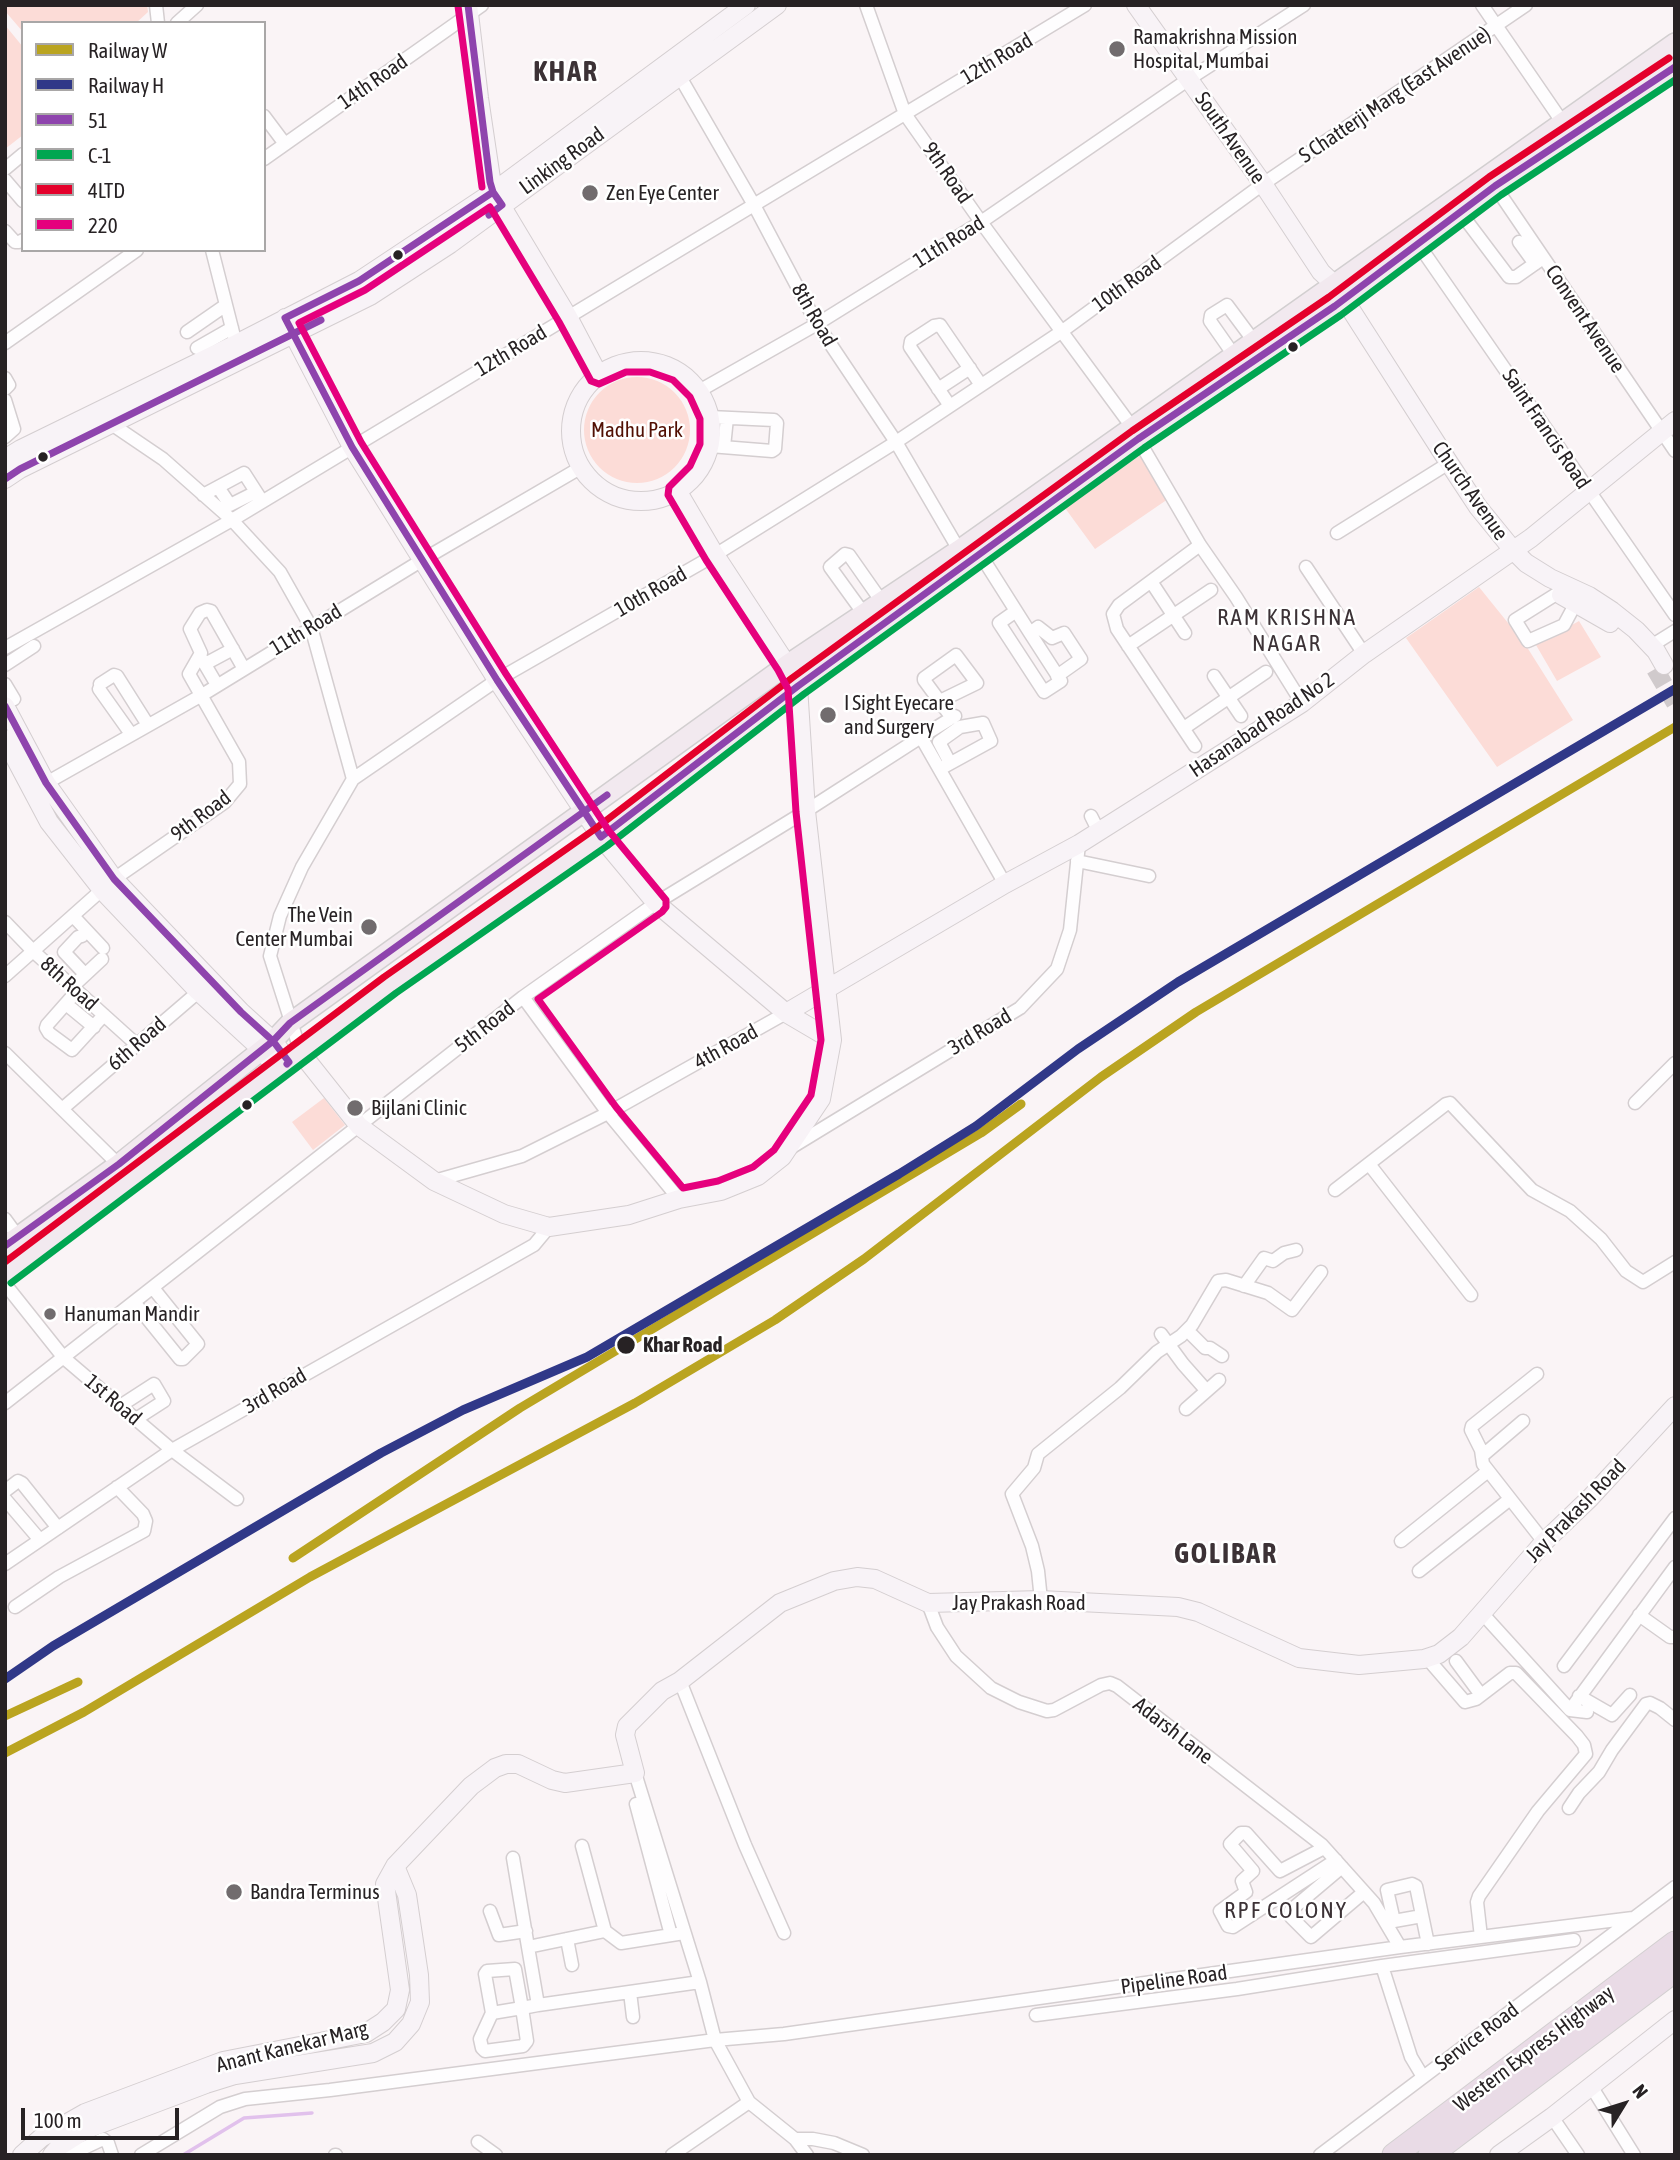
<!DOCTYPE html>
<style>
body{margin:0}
#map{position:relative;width:1680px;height:2160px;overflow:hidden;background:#faf4f6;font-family:"Asap Condensed",sans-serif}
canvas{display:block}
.frame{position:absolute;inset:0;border:7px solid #272224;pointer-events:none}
.legend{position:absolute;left:21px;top:21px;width:245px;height:231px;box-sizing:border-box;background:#fff;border:2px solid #a9a7a7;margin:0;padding:9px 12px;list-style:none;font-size:21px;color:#272224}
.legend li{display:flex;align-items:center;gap:14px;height:35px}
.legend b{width:35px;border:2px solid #a9a7a7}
.north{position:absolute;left:1589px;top:2069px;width:70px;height:70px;-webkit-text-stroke:5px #fff;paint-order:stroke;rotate:52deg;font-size:19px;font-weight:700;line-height:28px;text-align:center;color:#272224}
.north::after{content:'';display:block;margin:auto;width:24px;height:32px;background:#272224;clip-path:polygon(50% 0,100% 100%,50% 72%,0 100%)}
.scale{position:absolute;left:21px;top:2108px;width:158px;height:32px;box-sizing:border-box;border:4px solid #272224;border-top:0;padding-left:9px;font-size:21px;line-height:24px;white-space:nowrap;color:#272224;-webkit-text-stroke:5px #fff;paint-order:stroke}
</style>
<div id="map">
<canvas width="1680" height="2160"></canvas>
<div class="frame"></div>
<ul class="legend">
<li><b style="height:9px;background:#baa420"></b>Railway W</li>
<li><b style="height:9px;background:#303888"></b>Railway H</li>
<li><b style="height:9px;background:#8e44ad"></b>51</li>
<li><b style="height:9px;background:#00a651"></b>C-1</li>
<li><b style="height:9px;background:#e4002b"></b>4LTD</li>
<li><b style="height:9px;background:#e5007d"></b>220</li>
</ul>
<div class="north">N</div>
<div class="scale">100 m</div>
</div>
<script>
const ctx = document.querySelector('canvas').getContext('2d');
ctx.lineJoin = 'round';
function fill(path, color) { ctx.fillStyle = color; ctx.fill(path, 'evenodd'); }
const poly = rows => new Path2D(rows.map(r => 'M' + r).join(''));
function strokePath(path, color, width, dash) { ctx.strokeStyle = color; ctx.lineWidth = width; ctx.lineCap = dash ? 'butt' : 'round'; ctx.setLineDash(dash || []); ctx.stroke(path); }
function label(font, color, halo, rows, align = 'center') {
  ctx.font = font + ' "Asap Condensed",sans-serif'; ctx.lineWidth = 5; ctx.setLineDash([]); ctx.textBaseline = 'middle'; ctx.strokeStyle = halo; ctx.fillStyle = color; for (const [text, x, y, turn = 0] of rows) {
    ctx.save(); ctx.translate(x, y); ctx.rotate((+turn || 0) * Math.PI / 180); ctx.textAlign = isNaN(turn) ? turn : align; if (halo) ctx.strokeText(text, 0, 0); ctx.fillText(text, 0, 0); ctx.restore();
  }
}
fill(poly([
 [5,5,147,5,148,12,136,23,23,23,23,32,5,11],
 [5,25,23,47,23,135,5,149],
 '584 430a53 53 0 1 1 106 0a53 53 0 1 1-106 0Z',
 [1142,454,1168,499,1095,549,1065,508],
 [1479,587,1525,644,1573,720,1497,767,1406,638],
 [1579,621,1601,657,1557,681,1536,645],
 [324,1098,345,1125,313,1150,292,1122]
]), '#fcdcd7');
strokePath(poly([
 [183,2155,244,2118,312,2113]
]), '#e1c1ec', 3.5);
strokePath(poly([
 [1655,669,1675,703]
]), '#d0cacc', 18, [18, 9]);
const street = poly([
 [156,5,158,23],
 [866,5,905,114,981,222,1132,427],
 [1482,5,1565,126],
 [177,23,197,5],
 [676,70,754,205,817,324,896,442,962,555],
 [264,116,285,144],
 [264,159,482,5],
 [5,169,23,154],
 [5,180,23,201],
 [1492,182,1675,451],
 [1460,212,1509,277,1516,277,1543,258],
 [5,231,15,242,19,242,23,240],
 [1414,238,1675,615],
 [1519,242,1535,264],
 [212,250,238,352],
 [187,332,226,305],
 [5,343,137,250],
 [197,348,232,328],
 [1238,361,1210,321,1211,315,1227,305,1253,340],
 [5,378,9,385,5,389],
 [938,389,970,368],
 [699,391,817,324,981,222,1189,79,1304,5],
 [5,400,14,429,5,437],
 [950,406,910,347,911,341,934,326,940,325,981,385],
 [710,417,774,420,777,423,775,449,772,451,710,446],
 [107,421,163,459,232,520,280,572,311,627,353,779],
 [1138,439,1200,545,1236,597,1302,703],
 [724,447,727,418],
 [218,487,230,505,256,492],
 [203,495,244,473,262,501],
 [1337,533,1441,468],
 [980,554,1030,633,1061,681,1044,692,999,623,1016,611],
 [1306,567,1364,654],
 [1152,583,1185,633],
 [1558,593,1515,620,1528,641,1564,625,1579,597],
 [864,614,830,567,845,554,849,555,882,602],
 [1030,633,1038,627,1052,638,1064,633,1081,659,1057,676],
 [1128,646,1211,590],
 [1651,646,1675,631],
 [5,648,232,520,1085,5],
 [200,656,217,685],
 [205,664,233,649],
 [5,665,34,646],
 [1214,676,1241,716],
 [5,684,14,699],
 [100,684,114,675,117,676,148,725],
 [99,689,131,734],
 [940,701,977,683,956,655,924,678,924,680,952,718],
 [1184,728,1266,672],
 [921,737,955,716],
 [1195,746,1117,629,1113,614,1119,605,1200,545],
 [940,769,991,741,983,723,960,727,939,742,950,763],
 [41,786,202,695,424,559,580,468],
 [1091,816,1099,832],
 [1077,861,1149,876],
 [74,917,103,948],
 [5,922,34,952,136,1044],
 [81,970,64,952,78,937,82,936],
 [5,976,114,879,225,802,240,784,239,762,189,674,201,653,190,629,200,613,207,610,211,611,244,669],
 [72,987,102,959],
 [77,991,47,1025,46,1028,49,1033,72,1050,104,1015],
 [523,997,608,1113,679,1199],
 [66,1004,94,1027],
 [5,1053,122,1168],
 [301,1053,270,956,280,916,302,867,353,779,497,680,715,555,896,442,1061,332,1263,184,1526,5],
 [1635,1103,1675,1063],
 [62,1109,204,987],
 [792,1147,1020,1008,1057,969,1070,930,1079,844],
 [1369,1164,1471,1295],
 [434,1181,522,1156,608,1113,786,1013],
 [1335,1190,1446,1104,1450,1103,1532,1190,1570,1211,1601,1239,1626,1271,1643,1282,1675,1262],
 [5,1219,32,1256],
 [5,1284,64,1358,172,1450,237,1499],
 [1244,1286,1264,1258,1273,1261,1284,1253,1296,1250],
 [134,1302,180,1359,183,1359,198,1344,153,1288],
 [1187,1330,1205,1348,1210,1348,1222,1356],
 [1161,1334,1183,1364,1206,1390],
 [1537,1374,1472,1426,1471,1430,1481,1450,1483,1464,1544,1542],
 [5,1403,523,997,656,903,806,811,921,737,1005,884],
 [120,1406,154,1384,164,1401,136,1419],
 [1186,1409,1219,1380],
 [1482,1456,1523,1421],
 [5,1491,18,1481,22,1483,58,1528],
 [5,1499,40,1540],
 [1401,1541,1488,1471],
 [5,1564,172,1450,534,1245,549,1227],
 [1419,1571,1510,1499],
 [1041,1600,1038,1571,1032,1546,1012,1494,1034,1468,1038,1454,1120,1388,1157,1352,1181,1336,1192,1325,1218,1281,1226,1280,1268,1293,1292,1310,1321,1272],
 [928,1603,937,1627,956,1656,991,1688,1019,1702,1047,1711,1054,1710,1101,1685,1110,1683,1117,1686,1322,1845,1374,1903,1400,1947],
 [15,1607,59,1577,144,1531,146,1521,143,1514,117,1487],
 [1481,1612,1570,1710,1587,1712],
 [1639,1615,1670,1637,1675,1637],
 [1427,1658,1465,1702,1476,1699,1510,1673,1516,1673,1577,1736,1584,1745,1586,1754,1538,1811,1479,1896,1477,1902,1481,1937],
 [1456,1661,1481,1695],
 [1564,1666,1675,1518],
 [680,1681,745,1845,784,1933],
 [1579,1696,1612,1715,1630,1695],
 [1570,1710,1675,1567],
 [635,1773,700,1982,715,2040,749,2102,672,2155],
 [636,1804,671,1935],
 [1569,1808,1579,1793,1599,1772,1612,1750,1646,1704,1650,1703,1660,1708,1675,1720],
 [582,1846,605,1931],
 [1324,1848,1280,1871,1246,1833,1241,1833,1230,1844,1253,1871,1242,1881,1246,1892,1220,1911,1228,1926,1233,1927,1336,1860],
 [513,1858,528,1947],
 [1342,1867,1291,1910,1291,1917,1311,1937,1364,1892],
 [490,1911,499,1935,526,1931],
 [1422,1916,1394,1921,1387,1890,1412,1884,1416,1886,1428,1944],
 [684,1933,621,1943,605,1931,528,1947,538,2005,700,1982],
 [567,1939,572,1965],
 [1382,1966,1574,1940],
 [630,1992,633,2017],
 [492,2013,485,1974,487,1971,515,1969,522,2008,527,2041,523,2046,485,2051,482,2048,480,2039,492,2013,522,2008,538,2005],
 [1036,2015,1237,1989,1382,1966,1411,2057,1423,2077],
 [1591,2086,1634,2155],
 [749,2102,795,2139,807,2155],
 [1552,2117,1578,2155],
 [795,2139,813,2139,834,2143,863,2155],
 [478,2142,496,2155],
 [69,2155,103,2139,108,2143,112,2155],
 [141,2155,220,2107,245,2099,330,2090,715,2040,784,2034,1400,1947,1633,1918],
 [335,2155,336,2155],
 [1320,2155,1675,1887]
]);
const secondary = poly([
 [468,5,479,98,493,192,568,317,598,374],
 [1136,5,1263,184,1321,272,1334,284,1344,299,1449,463,1478,507,1513,550,1526,563,1550,578,1589,596,1612,611,1636,630,1656,651,1664,665],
 [285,318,352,447,497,680,601,837,656,903,786,1013,832,1040],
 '571 431a70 70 0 1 1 140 0a70 70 0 1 1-140 0Z',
 [5,459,21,449,236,344,359,281,493,192,746,5],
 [5,479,20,469,370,296,450,244,777,5],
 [1561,595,1610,623],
 [5,706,46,783,114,879,241,1012,273,1041,289,1062],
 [5,739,49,822,103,891,198,991,262,1050,278,1071],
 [786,1013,1005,884,1079,844,1302,703,1364,654,1531,538,1675,421],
 [301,1053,359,1126,434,1181,504,1214,549,1227,629,1215,679,1199,721,1191,758,1176,782,1157,821,1099,832,1040,806,811,798,686,787,665,715,555,678,492],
 [22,2155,41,2138,85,2113,223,2061,366,2033,383,2022,396,2009,400,1990,385,1884,395,1866,471,1786,495,1768,506,1764,518,1764,552,1780,565,1783,635,1773,625,1735,627,1726,662,1691,680,1681,780,1603,834,1581,857,1577,875,1579,928,1603,1041,1600,1178,1607,1198,1612,1299,1658,1359,1665,1424,1659,1439,1654,1461,1637,1544,1542,1590,1498,1675,1406],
 [52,2155,60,2146,87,2129,206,2084,235,2075,373,2053,395,2042,411,2024,420,2002,419,1975,407,1895,395,1866],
 [1499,2155,1552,2117,1675,2020]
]);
const primary = poly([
 [5,1246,119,1164,273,1041,290,1023,787,665,959,550,1675,43],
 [5,1275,390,985,601,837,798,686,1138,439,1335,306,1495,186,1675,67]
]);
const highway = poly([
 [1394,2155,1675,1943],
 [1430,2155,1675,1970]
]);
strokePath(street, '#d4ced0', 15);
strokePath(secondary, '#d4ced0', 20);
strokePath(primary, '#d2cfd0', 22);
strokePath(highway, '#d2cfd0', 25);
strokePath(street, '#fefdfe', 12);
strokePath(secondary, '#f8f3f7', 18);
strokePath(primary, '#f2e9ef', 19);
strokePath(highway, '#e9dbe6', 23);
strokePath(poly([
 [468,5,490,182,493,192,502,205,489,215],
 [493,192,359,281,285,318,352,447,497,680,601,837,798,686,1138,439,1335,306,1495,186,1675,67],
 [5,479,20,469,321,320],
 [5,706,46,783,114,879,241,1012,273,1041,289,1062,287,1064],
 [5,1246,119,1164,273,1041,290,1023,607,795]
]), '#8e44ad', 7);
strokePath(poly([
 [11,1283,396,993,607,846,804,694,1144,448,1341,315,1501,195,1675,80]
]), '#00a651', 7);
strokePath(poly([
 [5,1262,384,977,595,829,792,678,1132,431,1329,297,1489,177,1669,58]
]), '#e4002b', 7);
strokePath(poly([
 [458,6,482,187],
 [490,207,559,322,591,381,599,384,626,372,650,372,673,380,690,397,700,419,700,444,690,466,669,487,668,495,706,560,778,670,788,689,796,812,821,1040,811,1095,774,1150,753,1167,718,1181,683,1188,616,1107,538,999,662,912,666,907,666,900,609,831,506,674,361,442,299,323,365,290,490,207]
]), '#e5007d', 7);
strokePath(poly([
 [293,1558,520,1408,981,1133,1021,1104],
 [5,1716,78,1682],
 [5,1753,84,1712,310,1577,635,1403,775,1320,864,1259,1101,1077,1196,1012,1675,727]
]), '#baa420', 9);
strokePath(poly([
 [5,1679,53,1646,381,1453,463,1410,587,1357,899,1174,976,1126,1078,1049,1178,982,1675,689]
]), '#303888', 9);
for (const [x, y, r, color] of [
 [1117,49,9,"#716c6e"],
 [590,193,9,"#716c6e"],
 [398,255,6,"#272224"],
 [1293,347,6,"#272224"],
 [43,457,6,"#272224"],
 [828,715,9,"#716c6e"],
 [369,927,9,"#716c6e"],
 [247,1105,6,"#272224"],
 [355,1108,9,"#716c6e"],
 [50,1314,7,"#716c6e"],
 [626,1345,10,"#272224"],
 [234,1892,9,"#716c6e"]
]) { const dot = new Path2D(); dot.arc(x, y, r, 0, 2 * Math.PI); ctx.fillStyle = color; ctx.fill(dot); strokePath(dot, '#fff', 2.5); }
label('21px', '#272224', '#fff', [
 ["Ramakrishna Mission",1133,37],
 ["Hospital, Mumbai",1133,61],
 ["Zen Eye Center",606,193],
 ["I Sight Eyecare",844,703],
 ["and Surgery",844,727],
 ["The Vein",353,915,"right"],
 ["Center Mumbai",353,939,"right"],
 ["Bijlani Clinic",371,1108],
 ["Hanuman Mandir",64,1314],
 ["Bandra Terminus",250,1892]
], 'left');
label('21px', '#272224', '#fff', [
 ["12th Road",997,59,-31],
 ["14th Road",373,82,-35],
 ["S Chatterji Marg (East Avenue)",1395,95,-34],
 ["South Avenue",1230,138,55],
 ["Linking Road",562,161,-36],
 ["9th Road",947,173,55],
 ["11th Road",949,242,-32],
 ["10th Road",1127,284,-36],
 ["8th Road",814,315,60],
 ["Convent Avenue",1585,319,56],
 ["12th Road",511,351,-31],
 ["Saint Francis Road",1546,429,56],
 ["Church Avenue",1470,491,55],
 ["10th Road",651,592,-30],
 ["11th Road",306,630,-31],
 ["Hasanabad Road No 2",1262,725,-34],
 ["9th Road",201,816,-37],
 ["8th Road",69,984,42],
 ["5th Road",485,1027,-38],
 ["3rd Road",980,1032,-31],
 ["6th Road",137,1044,-41],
 ["4th Road",726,1047,-29],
 ["3rd Road",275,1391,-30],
 ["1st Road",113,1400,40],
 ["Jay Prakash Road",1576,1511,-46],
 ["Jay Prakash Road",1019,1603],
 ["Adarsh Lane",1173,1731,38],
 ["Pipeline Road",1174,1980,-8],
 ["Service Road",1477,2037,-37],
 ["Anant Kanekar Marg",292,2047,-14],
 ["Western Express Highway",1534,2049,-37]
]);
label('21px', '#510f03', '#fff', [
 ["Madhu Park",637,430]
]);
label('bold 21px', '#272224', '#fff', [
 ["Khar Road",643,1345]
], 'left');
ctx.letterSpacing = '2px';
label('23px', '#3c3236', '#fff', [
 ["RAM KRISHNA",1287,618],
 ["NAGAR",1287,644],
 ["RPF COLONY",1286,1911]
]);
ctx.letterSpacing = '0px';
ctx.letterSpacing = '2px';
label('bold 28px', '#3c3236', '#fff', [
 ["KHAR",566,72],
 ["GOLIBAR",1226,1554]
]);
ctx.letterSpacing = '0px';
</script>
